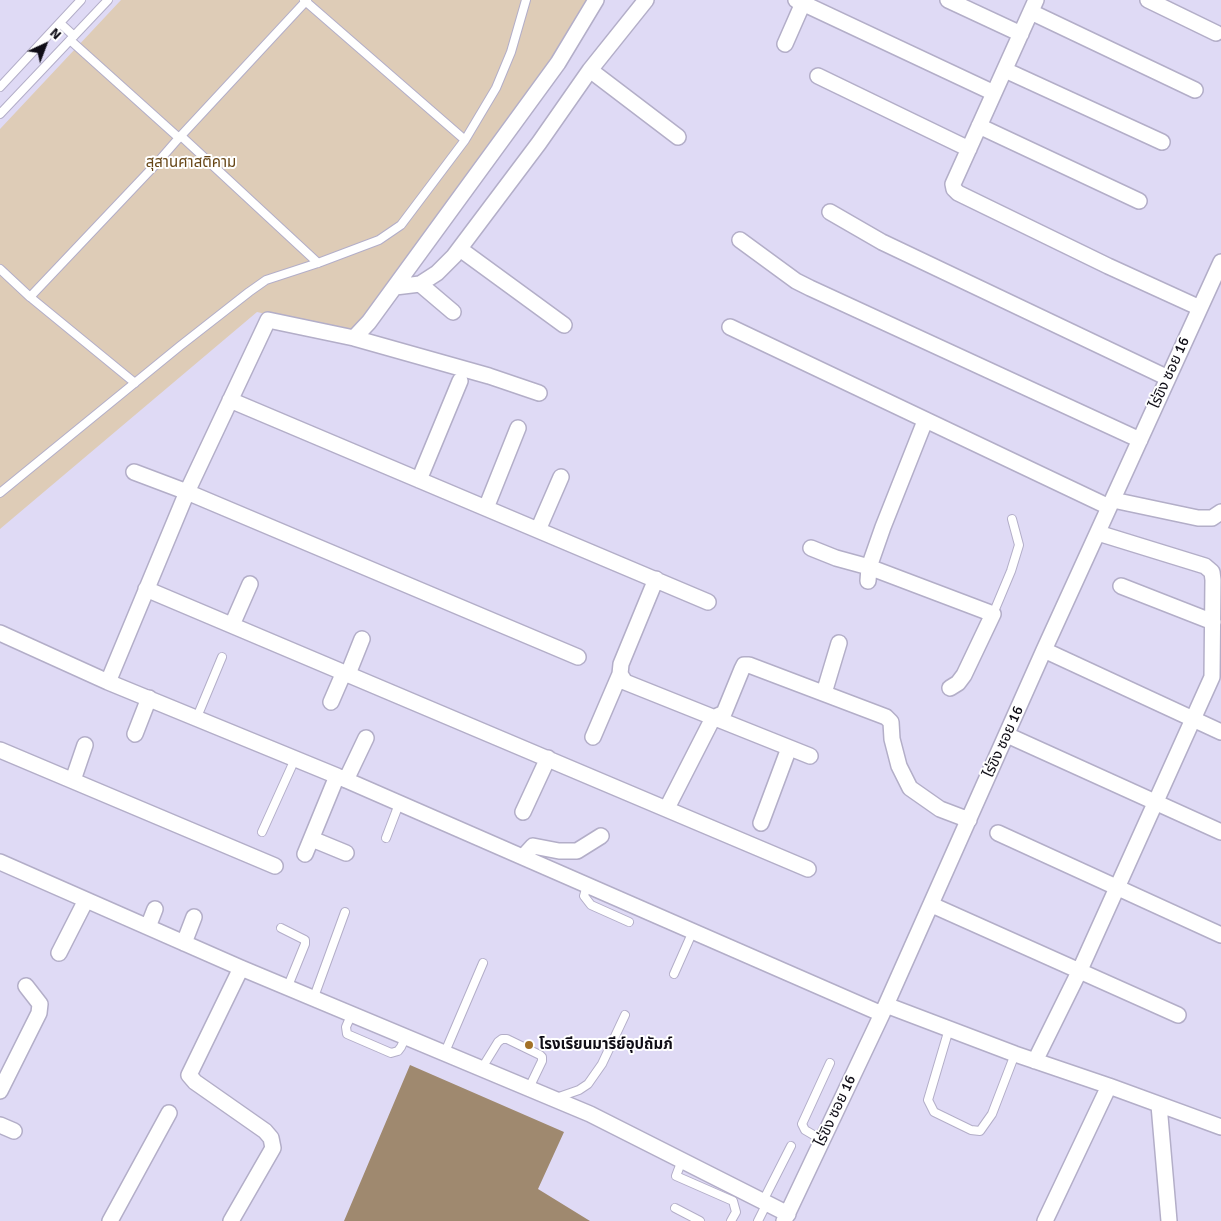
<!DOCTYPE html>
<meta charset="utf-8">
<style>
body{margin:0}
#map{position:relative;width:1221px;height:1221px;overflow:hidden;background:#dfdaf5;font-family:Signika,sans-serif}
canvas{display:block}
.north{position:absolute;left:20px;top:20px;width:50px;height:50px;-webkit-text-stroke:4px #fff;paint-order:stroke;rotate:43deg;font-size:14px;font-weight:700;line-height:20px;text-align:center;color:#0f0d16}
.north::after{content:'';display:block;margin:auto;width:18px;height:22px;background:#0f0d16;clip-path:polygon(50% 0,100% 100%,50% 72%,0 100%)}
</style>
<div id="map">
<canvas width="1221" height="1221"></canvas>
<div class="north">N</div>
</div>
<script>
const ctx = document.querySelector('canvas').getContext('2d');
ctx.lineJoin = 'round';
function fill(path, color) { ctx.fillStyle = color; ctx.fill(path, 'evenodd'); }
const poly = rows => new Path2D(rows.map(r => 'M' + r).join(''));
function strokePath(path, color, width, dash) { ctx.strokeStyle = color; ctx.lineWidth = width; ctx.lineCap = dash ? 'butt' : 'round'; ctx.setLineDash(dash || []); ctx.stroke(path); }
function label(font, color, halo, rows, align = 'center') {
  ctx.font = font + ' Signika,"Noto Sans Thai",sans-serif'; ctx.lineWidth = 4; ctx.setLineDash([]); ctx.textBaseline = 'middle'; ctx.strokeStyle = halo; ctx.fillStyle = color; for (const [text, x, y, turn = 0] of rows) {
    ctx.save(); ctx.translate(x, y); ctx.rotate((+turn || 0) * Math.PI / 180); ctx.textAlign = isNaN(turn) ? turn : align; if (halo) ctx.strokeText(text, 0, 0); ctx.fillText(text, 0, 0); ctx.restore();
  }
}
fill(poly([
 [121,0,592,0,572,38,363,326,348,333,257,312,0,529,0,129]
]), '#deccb7');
fill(poly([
 [410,1065,564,1132,538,1189,590,1221,344,1221]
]), '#9f896f');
const lane = poly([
 [304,0,465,140],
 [60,23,74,36],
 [70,40,179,138],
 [0,87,81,0],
 [0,114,108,0],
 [181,136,318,263],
 [0,269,30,297,135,383],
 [30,297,157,163,177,140,307,0],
 [0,493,180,346,249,292,266,280,318,263,379,240,401,225,465,140,496,88,511,52,526,0],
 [993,614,1011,571,1019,545,1012,519],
 [197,717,222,657],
 [262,832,295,759],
 [386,838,399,804],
 [587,885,584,896,591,905,629,922],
 [281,928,305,940,305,944,288,986],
 [674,974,693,931],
 [314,997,345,912],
 [352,1013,346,1027,347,1034,391,1053,398,1051,401,1047,406,1036],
 [949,1029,928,1100,934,1112,971,1130,980,1131,992,1114,1015,1054],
 [445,1052,483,963],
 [482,1068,498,1042,502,1039,507,1039,540,1055,542,1057,542,1061,529,1088],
 [556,1098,579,1090,588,1084,602,1064,625,1015],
 [822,1140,805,1130,802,1124,830,1063],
 [682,1160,676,1176,733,1201,736,1212,731,1221],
 [763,1201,791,1146],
 [675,1208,700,1221],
 [758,1221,767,1203]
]);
const street = poly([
 [796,0,994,93],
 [948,0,1021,34],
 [1036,0,953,184,954,189,958,193,1108,266,1200,308],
 [1148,0,1216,33],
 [1031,12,1195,90],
 [785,44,803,3],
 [590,70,678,137],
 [1005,70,1162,142],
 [818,76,969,149],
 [979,126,1139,201],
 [830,212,882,242,1168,378],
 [740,240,796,281,810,288,1140,440],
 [460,249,564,325],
 [420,284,453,312],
 [395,287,420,284,437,273,454,256,539,143,590,70,646,0],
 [730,327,1109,507],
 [354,338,489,376,539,393],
 [230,400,708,602],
 [134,472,187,492,578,657],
 [419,480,460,381],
 [1113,500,1198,518,1212,518,1221,512],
 [486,508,518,428],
 [538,530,561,477],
 [811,548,836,558,869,567,993,614,964,675,958,683,950,688],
 [656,579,621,664,620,674,625,682,810,756],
 [868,581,869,567,883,527,925,421],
 [1121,586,1213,622],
 [146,589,808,869],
 [232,625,250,584],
 [0,633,108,682,337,776,882,1014],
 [1044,650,1221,732],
 [348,674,362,639],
 [108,682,187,492,268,320,354,338,369,322,558,63,596,0],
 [824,693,839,643],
 [331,702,344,672],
 [135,734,149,698],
 [1007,735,1221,832],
 [593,737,620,674],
 [0,750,275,866],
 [73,780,85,745],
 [346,780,366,738],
 [667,808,713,718,724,713,742,669,744,665,749,665,886,717,891,722,892,739,899,766,910,788,940,809,969,820],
 [523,812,548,758],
 [761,823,789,748],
 [998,833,1221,935],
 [312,839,346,853],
 [305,854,337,776],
 [523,857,533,846,559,851,577,851,601,836],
 [0,862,241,968,590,1114,788,1214],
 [932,905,1178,1015],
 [148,927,155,909],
 [184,943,194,917],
 [59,953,86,900],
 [886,1005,1015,1054,1109,1086,1221,1127],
 [1035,1061,1079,972,1212,677,1213,580,1212,572,1205,566,1098,533],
 [0,1091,39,1013,40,1004,26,986],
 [1159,1105,1169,1221],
 [0,1125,14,1131],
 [110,1221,169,1113],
 [231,1221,273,1148,271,1138,265,1131,195,1082,189,1075,241,968],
 [784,1221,882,1014,1044,650,1221,262],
 [1045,1221,1109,1086]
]);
strokePath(lane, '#b3aec8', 10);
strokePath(street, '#b3aec8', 18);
strokePath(lane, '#fff', 8);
strokePath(street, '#fff', 15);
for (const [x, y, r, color] of [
 [529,1045,5,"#a37127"]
]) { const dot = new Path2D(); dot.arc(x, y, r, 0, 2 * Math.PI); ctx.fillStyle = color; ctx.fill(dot); strokePath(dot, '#fff', 2); }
label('15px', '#674616', '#fff', [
 ["สุสานศาสติคาม",191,163]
]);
label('15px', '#0f0d16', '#fff', [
 ["ไร่ขิง ซอย 16",1170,373,-66],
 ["ไร่ขิง ซอย 16",1004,742,-66],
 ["ไร่ขิง ซอย 16",836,1111,-65]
]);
label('bold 15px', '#0f0d16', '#fff', [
 ["โรงเรียนมารีย์อุปถัมภ์",539,1045]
], 'left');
</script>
